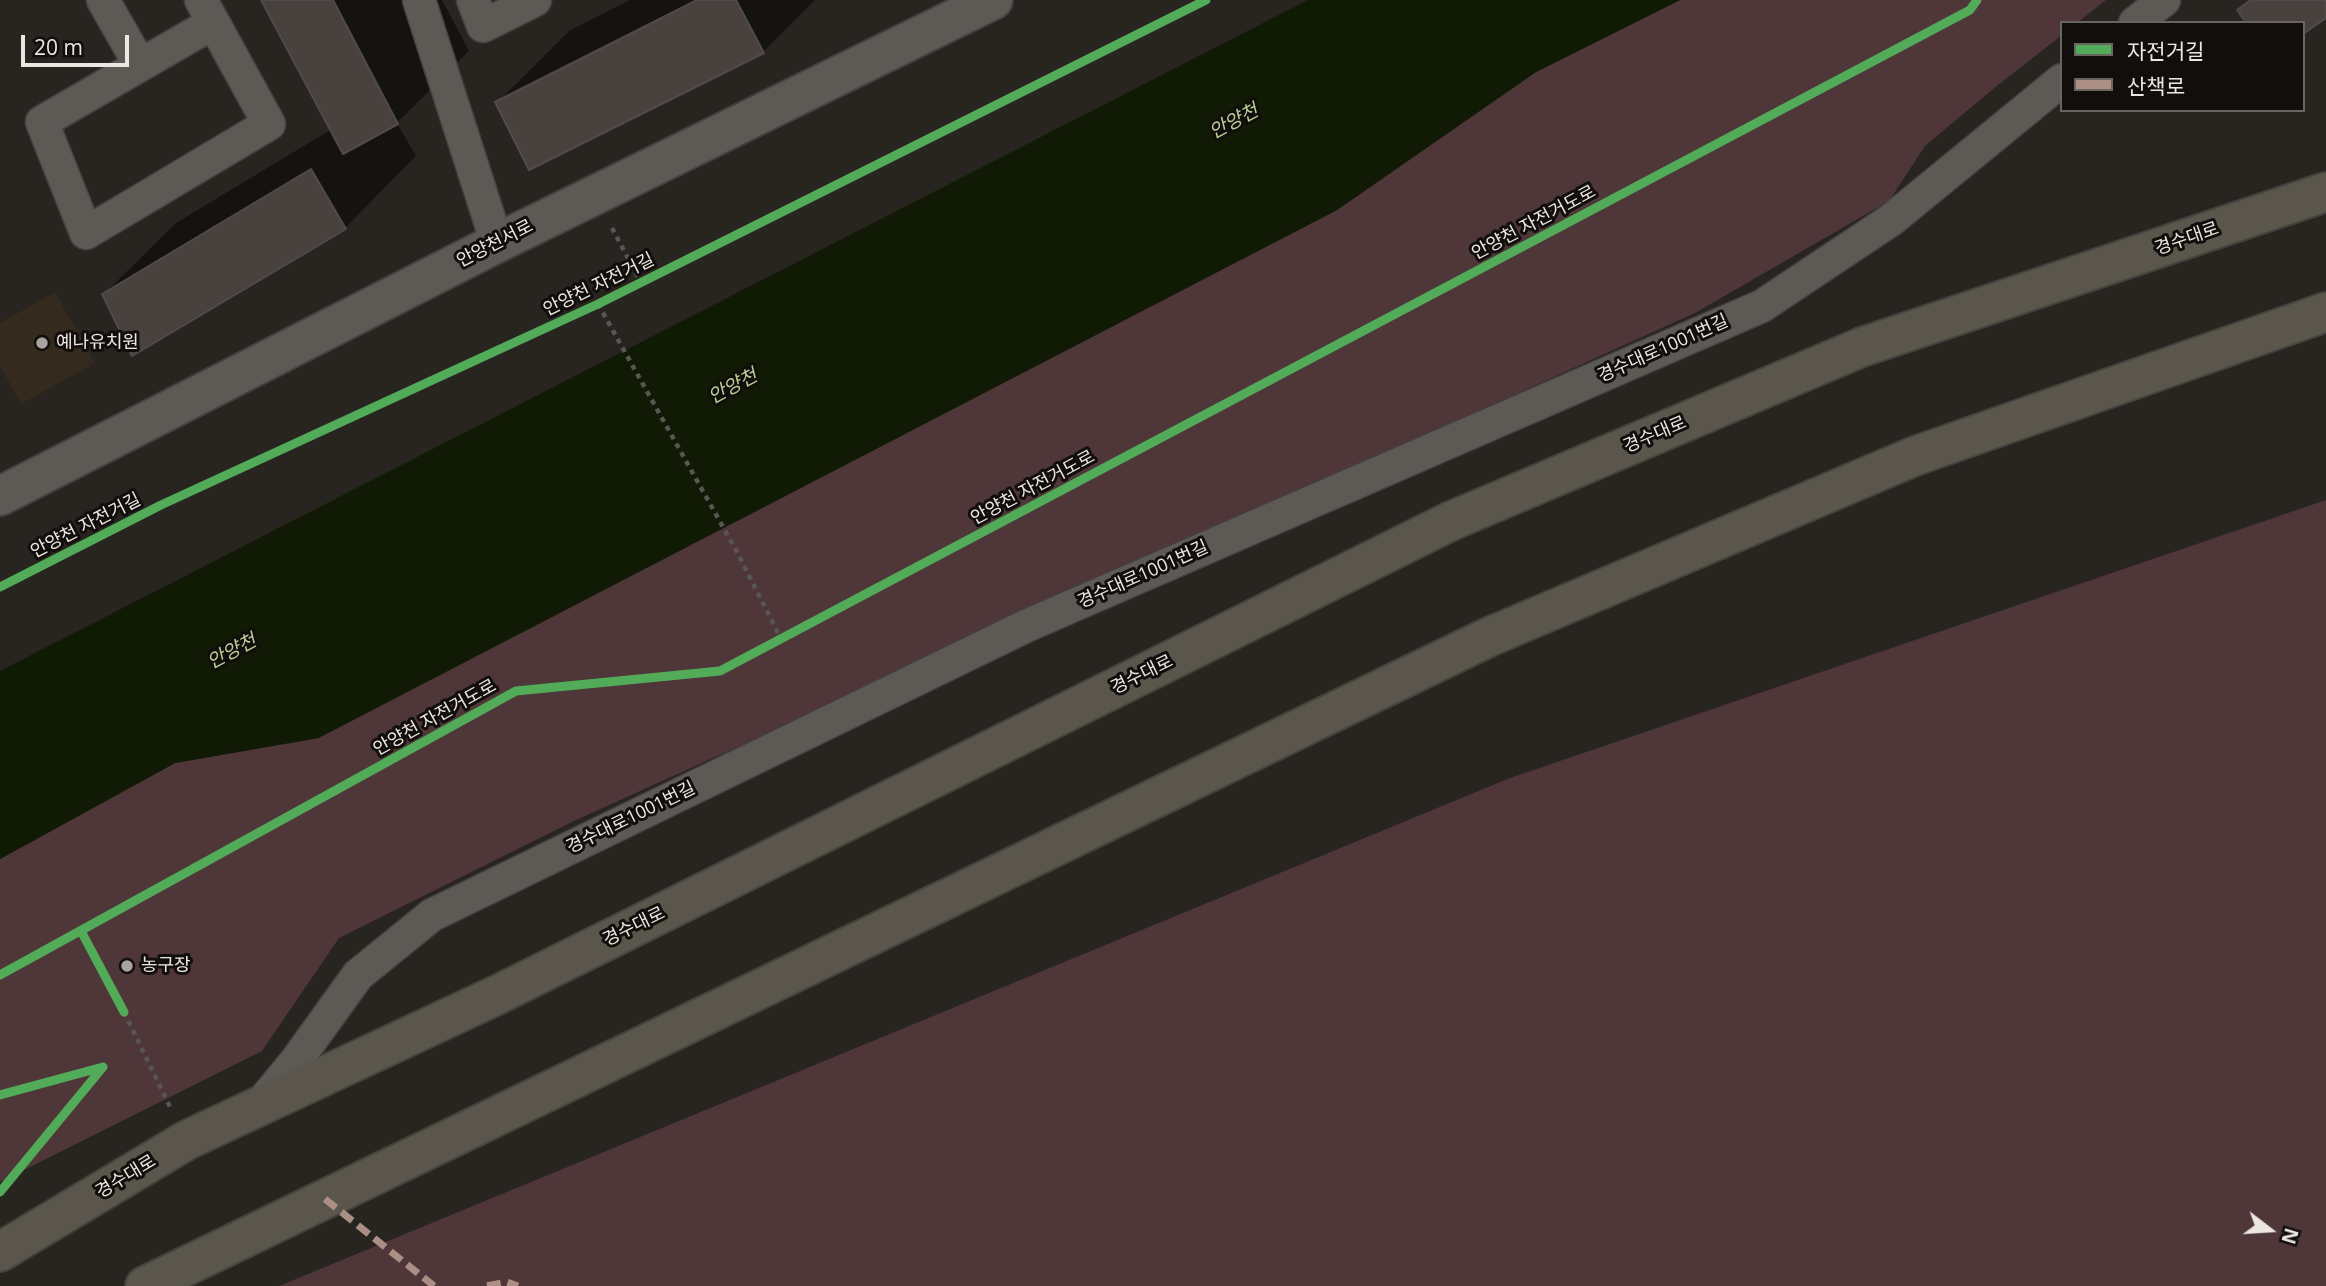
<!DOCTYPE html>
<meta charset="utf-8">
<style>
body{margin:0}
#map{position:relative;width:2326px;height:1286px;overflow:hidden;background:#282420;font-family:"Open Sans","Noto Sans KR",sans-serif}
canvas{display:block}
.legend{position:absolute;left:2060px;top:21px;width:245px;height:91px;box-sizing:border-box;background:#110e0b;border:2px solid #696561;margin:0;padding:9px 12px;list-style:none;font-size:21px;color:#ece7e2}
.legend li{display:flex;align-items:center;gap:14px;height:35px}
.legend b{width:35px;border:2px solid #696561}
.north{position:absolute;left:2235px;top:1195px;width:70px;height:70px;-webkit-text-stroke:5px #110e0b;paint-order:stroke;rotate:107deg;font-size:19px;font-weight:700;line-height:28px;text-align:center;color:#ece7e2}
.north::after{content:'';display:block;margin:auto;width:24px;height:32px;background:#ece7e2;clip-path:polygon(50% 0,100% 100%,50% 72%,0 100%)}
.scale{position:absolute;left:21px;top:35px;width:108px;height:32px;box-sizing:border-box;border:4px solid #ece7e2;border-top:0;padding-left:9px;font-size:21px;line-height:24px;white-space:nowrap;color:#ece7e2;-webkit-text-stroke:5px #110e0b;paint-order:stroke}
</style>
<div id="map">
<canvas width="2326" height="1286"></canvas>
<ul class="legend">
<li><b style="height:9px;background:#51ab58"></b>자전거길</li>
<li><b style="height:9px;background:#ac8f84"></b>산책로</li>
</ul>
<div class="north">N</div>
<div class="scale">20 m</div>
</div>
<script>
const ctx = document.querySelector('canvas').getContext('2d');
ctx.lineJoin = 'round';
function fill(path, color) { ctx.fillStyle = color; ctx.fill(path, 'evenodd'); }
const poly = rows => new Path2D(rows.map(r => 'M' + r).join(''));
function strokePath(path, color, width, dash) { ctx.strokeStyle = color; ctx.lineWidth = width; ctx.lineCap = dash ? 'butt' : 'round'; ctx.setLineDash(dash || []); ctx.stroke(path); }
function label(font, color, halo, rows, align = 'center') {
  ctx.font = font + ' "Open Sans","Noto Sans KR",sans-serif'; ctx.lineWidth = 6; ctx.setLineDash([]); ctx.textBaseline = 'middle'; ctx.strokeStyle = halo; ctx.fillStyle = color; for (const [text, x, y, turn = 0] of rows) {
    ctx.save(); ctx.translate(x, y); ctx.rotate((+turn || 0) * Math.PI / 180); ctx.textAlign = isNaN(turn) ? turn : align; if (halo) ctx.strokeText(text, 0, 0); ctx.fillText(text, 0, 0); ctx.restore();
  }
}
fill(poly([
 [55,292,95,363,21,404,0,366,0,323]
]), '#342a1e');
fill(poly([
 [1680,0,2106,0,2077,23,2062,23,2062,35,1993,89,1925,146,1889,201,1695,313,574,821,339,938,262,1051,0,1182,0,859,175,763,319,738,1337,210,1536,72],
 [2326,500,2326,1286,279,1286,1510,778]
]), '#4e3639');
fill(poly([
 [1308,0,1680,0,1536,72,1337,210,318,738,175,763,0,859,0,671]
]), '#111a04');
fill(poly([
 [264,0,442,0,469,51,397,123,416,156,345,228,104,294,176,223,332,129],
 [630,0,815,0,763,52,530,167,497,103,569,31]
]), '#0007');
const building = poly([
 [261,0,333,0,398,124,343,154,261,0],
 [697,0,736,0,764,53,529,170,495,102,697,0],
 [2251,0,2326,0,2326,18,2303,34,2303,23,2246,23,2237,10,2251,0],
 [311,169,346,229,132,356,102,294,311,169]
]);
fill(building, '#49413d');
strokePath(building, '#4f4b48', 2);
const minor = poly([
 [103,0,140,65],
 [201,0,269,124,86,233,42,122,213,23],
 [419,0,497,243],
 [473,0,483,26,535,0],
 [2135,23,2164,0],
 [259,1106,296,1061,358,975,432,915,1026,626,1762,306,1891,220,2062,80]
]);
const tertiary = poly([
 [0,496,497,243,993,0]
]);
const primary = poly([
 [0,1252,187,1140,497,995,1451,521,1862,347,2326,192],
 [145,1286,1489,637,1915,456,2326,312]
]);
strokePath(minor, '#45413d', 35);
strokePath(tertiary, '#45413d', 42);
strokePath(primary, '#45413d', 42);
strokePath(poly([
 [612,228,641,283],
 [598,304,737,552,781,639],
 [124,1012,171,1109]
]), '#595653', 4.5, [5, 5]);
strokePath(minor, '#5d5a56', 32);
strokePath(tertiary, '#5d5a56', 38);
strokePath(primary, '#5a564c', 38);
strokePath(poly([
 [325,1199,434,1286],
 [487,1286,507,1282,518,1286]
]), '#ac8f84', 7, [14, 7]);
strokePath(poly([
 [0,587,161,505,598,304,1206,0],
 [81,931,124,1012],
 [0,975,516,691,720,671,1970,10,1977,0],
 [0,1095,103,1067,0,1192]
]), '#51ab58', 9);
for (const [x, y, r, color] of [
 [42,343,7,"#a7a39e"],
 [127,966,7,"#a7a39e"]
]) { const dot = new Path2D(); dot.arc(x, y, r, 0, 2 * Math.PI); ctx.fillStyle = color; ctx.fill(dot); strokePath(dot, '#110e0b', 2.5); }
label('18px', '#ece7e2', '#110e0b', [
 ["안양천 자전거도로",1534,223,-28],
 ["경수대로",2187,239,-19],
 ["안양천서로",495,244,-27],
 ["안양천 자전거길",599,285,-26],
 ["경수대로1001번길",1663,349,-24],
 ["경수대로",1655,435,-23],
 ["안양천 자전거도로",1033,488,-28],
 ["안양천 자전거길",86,526,-27],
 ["경수대로1001번길",1143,575,-24],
 ["경수대로",1142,675,-26],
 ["안양천 자전거도로",435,718,-29],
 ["경수대로1001번길",631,818,-26],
 ["경수대로",634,927,-26],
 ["경수대로",126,1177,-31]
]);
label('18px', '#ece7e2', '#110e0b', [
 ["예나유치원",56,343],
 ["농구장",141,966]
], 'left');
label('italic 19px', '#b8cf98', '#110e0b', [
 ["안양천",1234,122,-28],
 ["안양천",733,387,-28],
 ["안양천",232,652,-28]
]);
</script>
